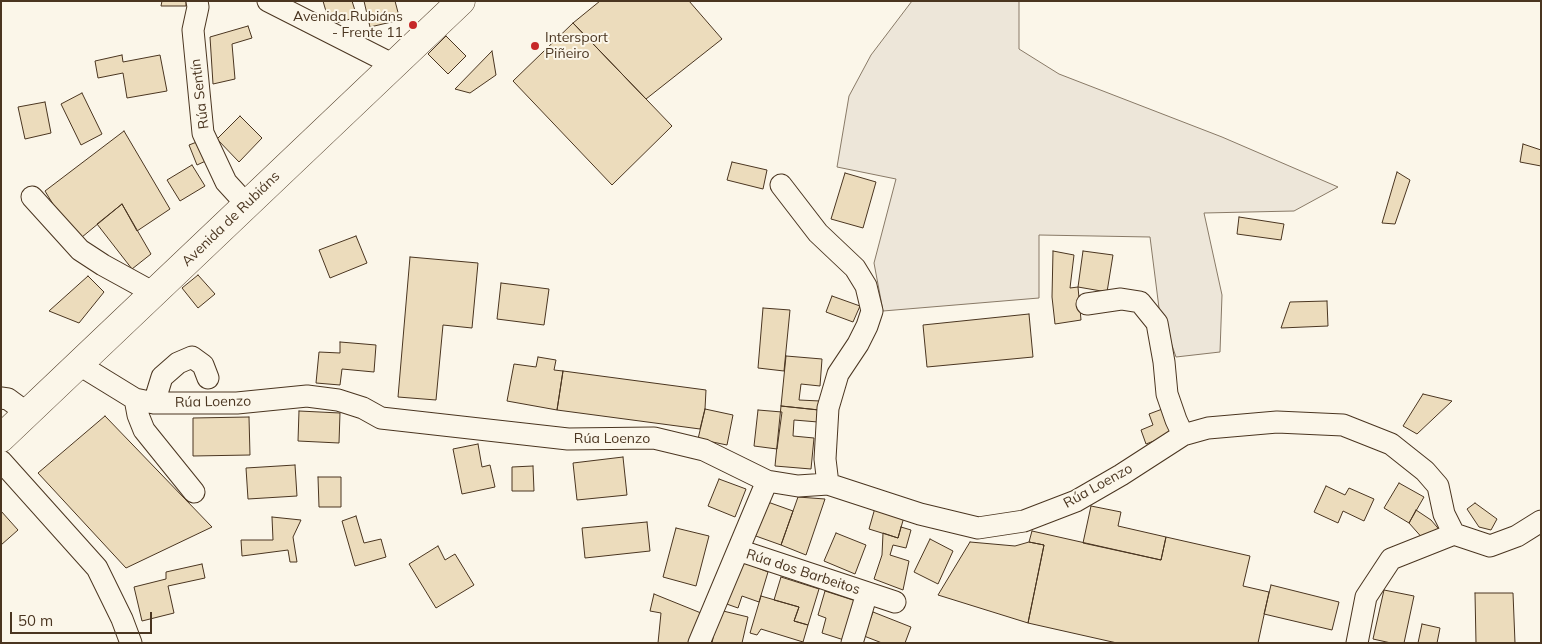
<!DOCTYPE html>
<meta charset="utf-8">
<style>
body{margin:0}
#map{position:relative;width:1542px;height:644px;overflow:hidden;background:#fbf6e9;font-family:Mulish,sans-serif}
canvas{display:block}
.frame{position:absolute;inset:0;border:2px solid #4a3520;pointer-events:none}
.scale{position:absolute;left:10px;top:612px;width:142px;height:22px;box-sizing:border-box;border:2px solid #4a3520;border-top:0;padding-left:6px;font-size:15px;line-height:18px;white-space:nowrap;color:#4a3520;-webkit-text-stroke:4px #fbf6e9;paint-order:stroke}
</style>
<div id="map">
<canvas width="1542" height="644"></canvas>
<div class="frame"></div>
<div class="scale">50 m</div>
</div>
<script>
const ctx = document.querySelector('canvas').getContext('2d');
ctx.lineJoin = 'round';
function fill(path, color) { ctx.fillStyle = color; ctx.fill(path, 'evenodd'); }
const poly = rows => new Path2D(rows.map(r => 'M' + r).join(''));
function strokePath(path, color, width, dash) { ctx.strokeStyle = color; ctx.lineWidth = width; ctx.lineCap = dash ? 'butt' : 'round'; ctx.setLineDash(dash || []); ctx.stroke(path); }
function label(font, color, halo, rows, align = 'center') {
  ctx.font = font + ' Mulish,sans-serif'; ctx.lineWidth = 4; ctx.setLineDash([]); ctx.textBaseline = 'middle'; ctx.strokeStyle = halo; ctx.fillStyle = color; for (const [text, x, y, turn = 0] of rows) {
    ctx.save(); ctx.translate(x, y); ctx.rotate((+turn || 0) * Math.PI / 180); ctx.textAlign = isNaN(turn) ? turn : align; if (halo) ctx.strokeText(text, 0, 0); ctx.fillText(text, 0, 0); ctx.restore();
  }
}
const green = poly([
 [912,1,1019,1,1019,49,1059,74,1222,137,1338,187,1294,211,1204,213,1222,295,1220,352,1176,357,1159,308,1150,237,1039,235,1039,298,883,311,874,263,896,179,837,167,849,96,871,55,912,1]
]);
fill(green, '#ede6d9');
strokePath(green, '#887966', 1);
const building = poly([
 [162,1,186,1,186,6,161,6,162,1],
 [323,1,352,1,357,17,330,25,323,1],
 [364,1,395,1,400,20,370,27,364,1],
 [600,1,689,1,722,39,646,99,573,23,600,1],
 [573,23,672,126,612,185,513,81,573,23],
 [248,26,252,38,232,44,235,79,213,84,210,37,248,26],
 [446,36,466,56,448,74,428,54,446,36],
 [492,51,496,75,470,93,455,89,492,51],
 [122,55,123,62,160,55,167,91,127,98,123,73,98,78,95,61,122,55],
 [82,93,102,134,81,145,61,104,82,93],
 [45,102,51,133,25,139,18,107,45,102],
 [240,116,262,138,239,162,217,139,240,116],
 [124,131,170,209,137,231,122,204,76,242,45,191,124,131],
 [202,140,210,159,197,165,189,145,202,140],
 [1523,144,1541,150,1541,166,1520,162,1523,144],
 [732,162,767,170,763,189,727,180,732,162],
 [192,165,205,186,180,201,167,180,192,165],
 [1397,172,1410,180,1395,224,1382,223,1397,172],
 [845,173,876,182,863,228,831,219,845,173],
 [122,204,151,254,132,269,97,224,122,204],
 [1239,217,1284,224,1281,240,1237,234,1239,217],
 [356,236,367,263,330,278,319,250,356,236],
 [1053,251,1074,255,1070,288,1078,287,1081,320,1055,324,1052,297,1053,251],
 [1083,251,1113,255,1107,292,1078,287,1083,251],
 [410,257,478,263,472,328,443,325,436,400,398,397,410,257],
 [198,275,215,294,198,308,182,288,198,275],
 [88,276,104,292,79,323,49,311,88,276],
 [501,283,549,289,544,325,497,319,501,283],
 [832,296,860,306,853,322,826,312,832,296],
 [1327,301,1328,326,1281,328,1290,302,1327,301],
 [763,308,790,310,784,371,758,368,763,308],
 [1029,314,1033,357,927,367,923,325,1029,314],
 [340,342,376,345,374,372,342,369,340,385,316,383,319,352,340,353,340,342],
 [786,356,822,359,820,386,801,384,799,400,820,401,819,410,781,406,786,356],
 [538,357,556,360,554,370,563,371,557,410,507,401,514,364,536,367,538,357],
 [563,371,706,390,705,409,700,429,557,410,563,371],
 [1423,394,1452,401,1417,434,1403,426,1423,394],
 [781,406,819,410,818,422,794,420,793,436,814,438,811,469,775,466,781,406],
 [1165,408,1175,433,1146,444,1141,430,1153,425,1149,414,1165,408],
 [705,409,733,415,727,445,698,439,705,409],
 [758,410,782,412,777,449,754,446,758,410],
 [299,411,340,413,339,443,298,441,299,411],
 [105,416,212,527,126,568,38,473,105,416],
 [249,417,250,455,193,456,193,418,249,417],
 [478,444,482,467,490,465,495,487,462,494,453,449,478,444],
 [623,457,627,495,577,500,573,463,623,457],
 [295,465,297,496,248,499,246,468,295,465],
 [533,466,534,491,512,491,512,467,533,466],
 [318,477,341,477,341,507,319,507,318,477],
 [719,479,746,489,735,517,708,506,719,479],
 [1399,483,1424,497,1409,523,1384,508,1399,483],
 [1326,486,1345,495,1349,488,1374,499,1364,521,1343,511,1338,523,1314,512,1326,486],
 [798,497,825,499,806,555,781,545,798,497],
 [765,501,793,511,781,545,753,535,765,501],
 [1475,503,1497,519,1491,530,1479,527,1467,509,1475,503],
 [1091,506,1121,512,1118,526,1166,537,1161,560,1083,543,1091,506],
 [875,508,904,517,898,538,869,529,875,508],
 [1416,510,1431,520,1443,534,1425,541,1409,523,1416,510],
 [1,511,18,530,1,545,1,511],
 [356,516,364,543,381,539,386,557,355,566,342,521,356,516],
 [272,517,301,520,293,537,297,562,290,562,288,550,242,556,241,540,273,540,272,517],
 [647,522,650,551,585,558,582,528,647,522],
 [901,527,911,530,906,548,893,545,890,555,909,561,903,590,874,579,882,555,883,533,898,538,901,527],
 [676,528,709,536,696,586,663,577,676,528],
 [1032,531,1161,560,1166,537,1250,556,1243,586,1269,592,1258,643,1117,643,1028,623,1044,545,1029,542,1032,531],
 [836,533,866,545,855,574,824,561,836,533],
 [930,539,953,551,938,584,914,572,930,539],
 [970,542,1015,546,1029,542,1044,545,1028,623,938,595,970,542],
 [438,546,445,560,455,554,474,585,436,608,409,564,438,546],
 [738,560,768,572,759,602,742,596,738,608,721,602,738,560],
 [202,564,205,578,168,586,174,613,142,621,134,587,166,579,166,572,202,564],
 [781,577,819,589,808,625,794,621,799,607,774,600,781,577],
 [1271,585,1339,602,1332,630,1264,614,1271,585],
 [1384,590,1414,596,1404,643,1391,643,1373,639,1384,590],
 [825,591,856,601,844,640,822,633,826,618,818,615,825,591],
 [1475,593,1513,593,1515,643,1476,643,1475,593],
 [654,594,701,613,690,643,658,643,661,613,650,611,654,594],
 [761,596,799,607,794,621,808,625,803,642,761,629,757,635,750,633,761,596],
 [719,610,748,617,742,643,712,643,719,610],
 [873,612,911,627,905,643,882,643,864,636,873,612],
 [1422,624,1440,628,1437,643,1418,643,1422,624]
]);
fill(building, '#ecdcbc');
strokePath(building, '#4a3520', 1);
const minor = poly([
 [197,1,198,7,193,30,203,133,226,182,247,205],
 [268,1,394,65],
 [781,185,818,233,855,268,866,286,872,311,867,326,858,344,838,374,828,408,825,459,828,484],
 [32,197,80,250,103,265,154,293],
 [1087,304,1121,299,1140,302,1157,323,1164,362,1167,394,1176,420,1183,435],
 [78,364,135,399,154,403,237,403,307,396,338,400,363,408,381,418,568,439,654,438,704,450,767,481,798,486,828,484,920,514,978,528,1024,521,1076,501,1121,475,1183,435,1208,428,1277,422,1343,425,1391,444,1425,471,1438,486,1444,514,1454,534],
 [1,398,8,399,27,413],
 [135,399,138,415,144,430,194,492],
 [154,403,162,377,178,363,192,357,203,365,208,378],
 [1,461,97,568,122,619,131,643],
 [1454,534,1490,546,1517,536,1541,521],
 [738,550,895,602],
 [699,643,767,481],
 [852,643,867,593],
 [1357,643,1366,597,1391,559,1454,534]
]);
const major = poly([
 [1,438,461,1]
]);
strokePath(minor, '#4a3520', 23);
strokePath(major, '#4a3520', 29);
strokePath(minor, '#fbf6e9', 21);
strokePath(major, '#fbf6e9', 28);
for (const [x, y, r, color] of [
 [413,25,5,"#c62828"],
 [535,46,5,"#c62828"]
]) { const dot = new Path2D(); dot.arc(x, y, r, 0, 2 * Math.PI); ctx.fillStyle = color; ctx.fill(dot); strokePath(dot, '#fbf6e9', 2); }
label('14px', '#4a3520', '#fbf6e9', [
 ["Avenida Rubiáns",403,17],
 ["- Frente 11",403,33],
 ["Intersport",545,38,"left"],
 ["Piñeiro",545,54,"left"]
], 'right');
label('14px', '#4a3520', '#fbf6e9', [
 ["Rúa Sentín",200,94,-97],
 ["Avenida de Rubiáns",231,219,-44],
 ["Rúa Loenzo",213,402,-1],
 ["Rúa Loenzo",612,439],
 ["Rúa Loenzo",1098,486,-29],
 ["Rúa dos Barbeitos",803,572,18]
]);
</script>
